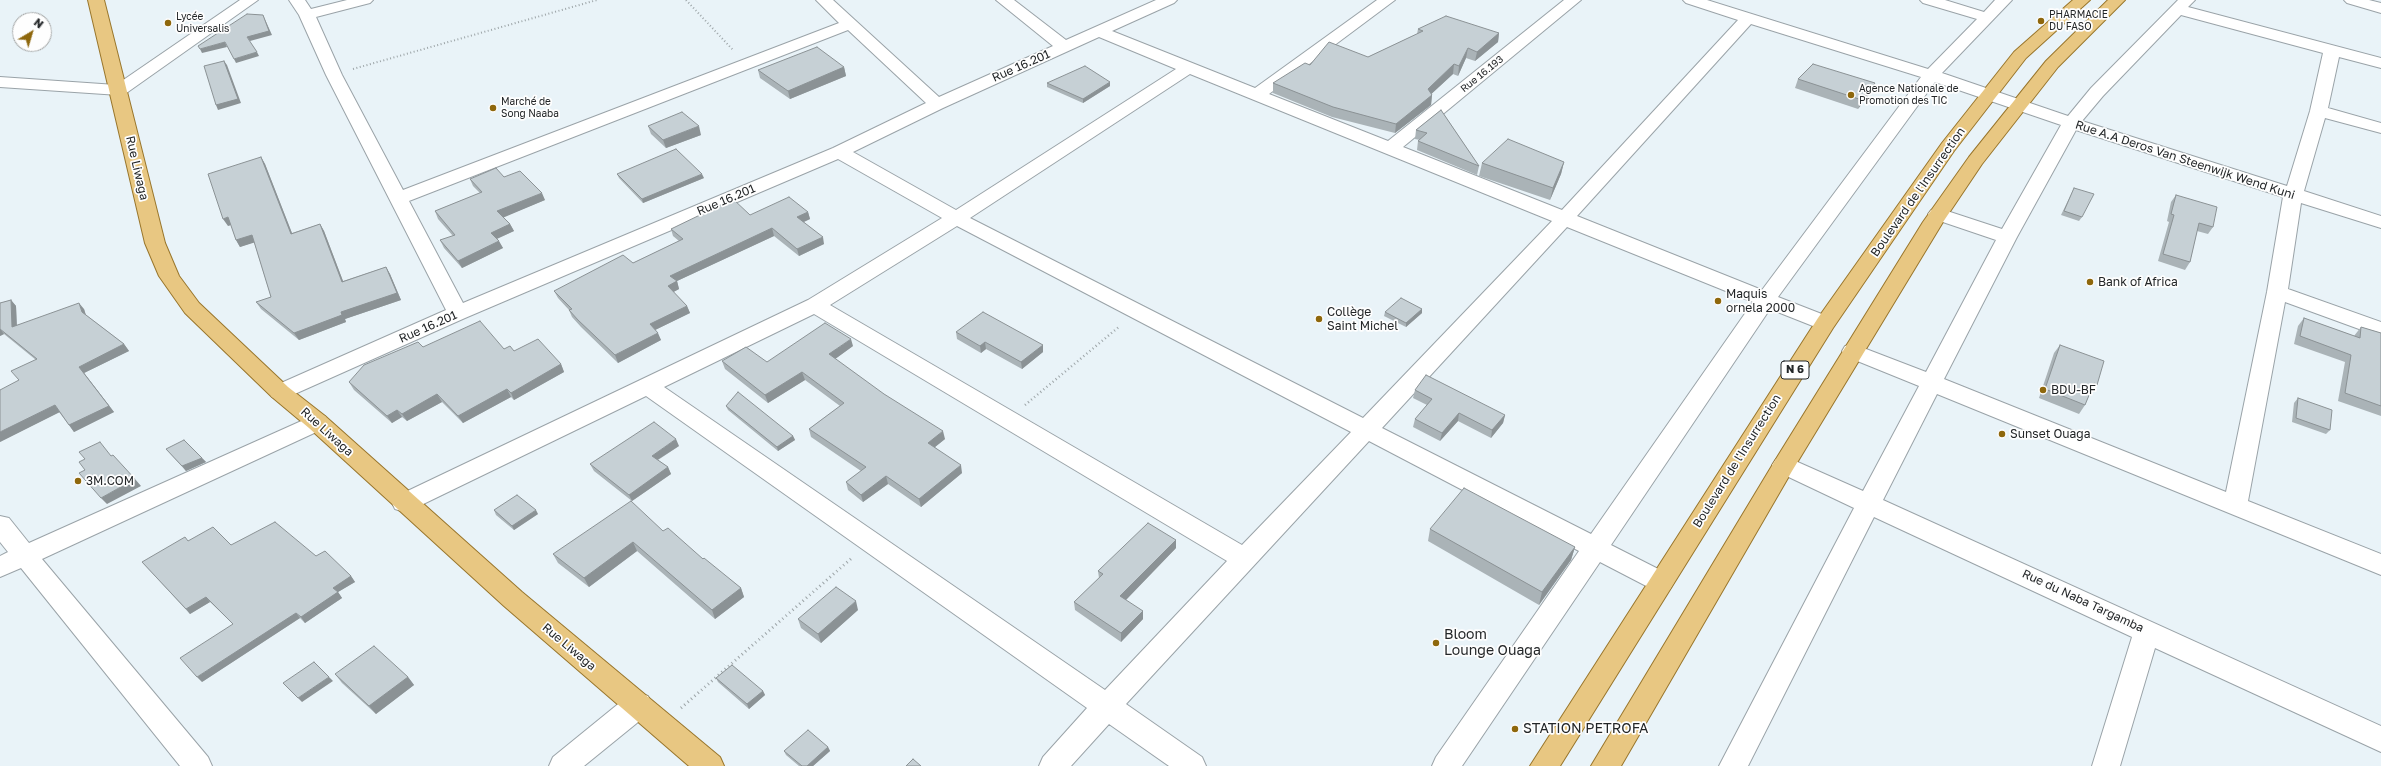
<!DOCTYPE html>
<meta charset="utf-8">
<style>
body{margin:0}
#map{position:relative;width:2381px;height:766px;overflow:hidden;background:#e9f3f8;font-family:"Golos Text",sans-serif}
canvas{display:block}
.north{position:absolute;left:12px;top:12px;width:40px;height:40px;box-sizing:border-box;background:#fefefe;border:1px solid #a6a8a8;border-radius:50%;rotate:38deg;font-size:11px;font-weight:700;line-height:16px;text-align:center;color:#232628}
.north::after{content:'';display:block;margin:auto;width:14px;height:18px;background:#8e670c;clip-path:polygon(50% 0,100% 100%,50% 72%,0 100%)}
</style>
<div id="map">
<canvas width="2381" height="766"></canvas>
<div class="north">N</div>
</div>
<script>
const ctx = document.querySelector('canvas').getContext('2d');
ctx.lineJoin = 'round';
const poly = rows => new Path2D(rows.map(r => 'M' + r).join(''));
function strokePath(path, color, width, dash) { ctx.strokeStyle = color; ctx.lineWidth = width; ctx.lineCap = dash ? 'butt' : 'round'; ctx.setLineDash(dash || []); ctx.stroke(path); }
function fill(path, color) { ctx.fillStyle = color; ctx.fill(path, 'evenodd'); }
function label(font, color, halo, rows, align = 'center') {
  ctx.font = font + ' "Golos Text",sans-serif'; ctx.lineWidth = 3.5; ctx.setLineDash([]); ctx.textBaseline = 'middle'; ctx.strokeStyle = halo; ctx.fillStyle = color; for (const [text, x, y, turn = 0] of rows) {
    ctx.save(); ctx.translate(x, y); ctx.rotate((+turn || 0) * Math.PI / 180); ctx.textAlign = isNaN(turn) ? turn : align; if (halo) ctx.strokeText(text, 0, 0); ctx.fillText(text, 0, 0); ctx.restore();
  }
}
const minor = poly([
 [240,0,258,0,125,94,119,95,0,87,0,77,116,85,240,0],
 [289,0,305,0,311,9,347,0,373,0,370,3,316,17,342,75,403,190,839,23,816,0,833,0,939,97,1053,46,996,0,1014,0,1066,40,1156,0,1177,0,1174,3,1112,31,1255,88,1377,0,1395,0,1269,94,1388,141,1564,0,1581,0,1403,147,1562,210,1738,20,1686,3,1683,0,1707,0,1928,69,1977,19,1923,3,1920,0,1945,0,1984,12,1995,0,2012,0,1942,73,2068,116,2091,88,2178,0,2195,0,2188,7,2381,58,2381,68,2339,57,2328,108,2381,123,2381,133,2325,118,2304,191,2381,216,2381,228,2301,203,2288,289,2381,322,2381,337,2285,302,2248,501,2381,554,2381,575,1937,394,1883,500,2381,726,2381,752,2155,648,2120,766,2092,766,2132,637,1874,517,1748,766,1719,766,1854,508,1776,471,1772,465,1776,459,1784,456,1863,491,1919,386,1845,356,1842,351,1845,346,1853,344,1926,372,1996,240,1931,218,1928,214,1931,210,1938,208,2002,229,2061,125,1935,82,1778,297,1832,318,1835,323,1832,328,1825,330,1818,328,1770,309,1611,545,1670,575,1674,582,1670,589,1661,592,1652,589,1600,562,1462,766,1432,766,1436,757,1579,551,1369,441,1126,704,1202,757,1206,766,1169,766,1109,724,1071,766,1039,766,1043,757,1087,708,646,396,413,509,404,512,395,509,392,503,395,497,808,300,942,218,838,159,465,318,288,397,280,400,272,397,269,392,272,387,446,310,326,75,299,15,289,0],
 [2181,15,2323,53,2310,111,2287,186,2082,121,2103,96,2181,15],
 [1751,24,1921,77,1762,290,1577,216,1751,24],
 [848,30,926,103,833,148,463,303,409,201,848,30],
 [1099,37,1176,69,956,210,853,152,943,108,1099,37],
 [1190,74,1552,221,1363,418,970,218,1190,74],
 [2076,130,2283,197,2267,292,2226,492,1944,379,2017,237,2076,130],
 [957,226,1351,432,1242,545,830,305,957,226],
 [1567,227,1753,302,1591,534,1382,428,1567,227],
 [814,314,1227,561,1105,690,664,387,814,314],
 [2344,0,2369,0,2381,3,2381,13,2347,3,2344,0],
 [317,414,325,416,328,422,325,428,42,559,208,757,212,766,180,766,21,568,0,577,0,556,8,552,0,542,0,516,9,518,29,543,317,414],
 [638,693,648,696,652,705,648,714,584,766,549,766,553,757,628,696,638,693]
]);
const major = poly([
 [88,0,104,0,165,243,179,276,199,303,288,387,325,416,522,592,720,757,724,766,689,766,504,606,309,428,272,397,185,313,159,276,145,243,88,0],
 [2073,0,2090,0,2026,58,1954,151,1833,328,1560,766,1530,766,1818,318,1942,143,2014,52,2073,0],
 [2108,0,2125,0,2058,67,1982,164,1943,222,1792,471,1621,766,1591,766,1776,459,1923,222,1969,157,2046,61,2108,0]
]);
strokePath(minor, '#9aa3a8', 2);
strokePath(major, '#99762c', 2);
strokePath(poly([
 [686,0,733,50],
 [353,69,597,0]
]), '#9da5a8', 2, [1, 2.5]);
strokePath(poly([
 [1025,405,1120,326]
]), '#9da5a8', 2.5, [1, 3]);
strokePath(poly([
 [681,708,853,557]
]), '#9da5a8', 3, [1, 3.5]);
fill(minor, '#fff');
fill(major, '#e8c782');
fill(poly([
 [1418,29,1499,33,1498,42,1475,61,1466,58,1458,76,1453,74,1431,94,1432,95,1431,105,1395,133,1332,117,1273,93,1273,83,1368,57,1417,34],
 [844,67,846,76,790,99,760,78,758,70],
 [1798,79,1871,92,1858,109,1795,88],
 [1110,82,1110,86,1083,103,1047,87,1047,83],
 [1441,110,1479,166,1477,175,1417,150,1418,141,1420,140,1415,139,1416,130],
 [648,126,701,135,666,148,651,134],
 [261,157,265,164,292,233,320,224,324,231,343,281,386,267,390,274,401,300,345,319,346,322,299,340,261,309,256,302,271,297,254,242,240,247,236,240,231,225,228,226],
 [1564,162,1561,174,1550,200,1479,176,1482,163],
 [617,174,704,178,643,203,619,178],
 [504,177,545,200,503,217,510,224,514,231,497,239,503,248,462,268,444,248,440,240,453,236,438,219,435,211,480,193,473,186,470,179],
 [2074,188,2082,217,2079,221,2061,215],
 [2176,195,2213,227,2208,234,2197,231,2190,262,2185,270,2158,261,2169,222,2167,221,2171,202],
 [808,212,810,219,804,222,824,244,799,256,774,236,677,281,679,289,673,292,687,306,690,313,655,330,661,340,618,363,581,327,572,317,569,310,558,298,554,291,633,263,679,241,673,236,671,229,750,215],
 [11,300,16,306,17,325,84,309,86,315,124,344,129,351,84,373,114,412,74,432,69,425,59,412,0,442,19,381,36,360,4,334,0,336,0,303],
 [1422,309,1422,313,1406,327,1384,316,1385,312],
 [2304,318,2354,336,2361,327,2381,333,2381,416,2338,401,2345,362,2294,344,2298,326],
 [956,332,1043,345,1043,352,1022,369,986,349,981,353,957,339],
 [2060,345,2097,385,2091,394,2090,393,2085,405,2079,414,2039,398,2054,353],
 [853,346,835,359,945,439,935,447,962,473,921,507,888,484,863,502,848,490,846,482,861,471,811,437,809,429,840,406,805,380,768,403,725,369,722,361,767,362],
 [423,347,504,349,561,364,564,372,514,400,511,397,463,423,442,402,407,421,402,417,392,423,354,390,349,382],
 [1415,390,1505,415,1503,423,1491,438,1458,421,1440,441,1413,427,1415,419,1427,405,1413,398],
 [2298,398,2330,430,2326,434,2292,422,2294,403],
 [726,406,793,436,795,440,778,451,728,410],
 [679,446,658,460,668,467,671,474,632,501,594,471,590,464],
 [166,449,202,458,206,462,186,471],
 [494,510,538,514,514,530,496,515],
 [1430,529,1575,547,1571,560,1539,605,1428,541],
 [663,531,703,559,741,588,744,597,715,619,637,551,589,587,558,563,553,554],
 [188,541,231,545,316,556,351,576,355,582,338,592,342,598,305,623,300,618,202,682,233,624,210,602,190,614,142,562],
 [1176,548,1126,600,1143,619,1121,642,1075,610,1074,602,1099,578,1098,571],
 [858,610,821,643,801,628,798,619],
 [335,674,408,677,414,685,376,714,342,683],
 [716,678,763,691,765,695,749,709,718,682],
 [828,747,830,751,813,766,799,766,786,755,784,751]
]), '#aab3b7');
fill(poly([
 [263,15,272,35,250,41,247,37],
 [1499,33,1498,42,1475,61,1477,52],
 [225,42,227,47,202,53,200,49],
 [1468,48,1466,58,1458,76,1459,66],
 [257,52,259,56,236,63,234,59],
 [224,61,227,65,241,103,218,110,216,105],
 [1454,64,1453,74,1426,99,1428,89],
 [844,67,846,76,790,99,788,91],
 [1110,82,1110,86,1083,103,1083,99],
 [1875,83,1871,92,1858,109,1862,100],
 [1432,95,1431,105,1395,133,1396,124],
 [699,126,701,135,666,148,663,140],
 [261,157,265,164,295,241,291,234],
 [1564,162,1561,174,1550,200,1553,188],
 [702,174,704,178,643,203,642,199],
 [542,193,545,200,500,219,497,211],
 [808,212,810,219,799,224,797,217],
 [228,217,233,224,228,226,223,219],
 [320,224,324,231,346,289,342,282],
 [510,224,514,231,494,240,491,233],
 [772,228,774,236,677,281,679,289,670,294,668,286,670,276],
 [252,235,256,242,240,247,236,240],
 [823,237,824,244,799,256,797,249],
 [499,241,503,248,462,268,458,261],
 [386,267,390,274,401,300,345,319,346,322,299,340,294,333,341,312],
 [11,300,16,306,17,333,12,327],
 [79,303,84,309,87,319,82,312],
 [687,306,690,313,653,331,650,324],
 [1422,309,1422,313,1406,327,1406,323],
 [0,329,4,334,0,336],
 [658,333,661,340,618,363,615,355],
 [851,339,853,346,831,362,829,354],
 [985,342,986,349,981,353,980,346],
 [124,344,129,351,84,373,114,412,74,432,69,425,79,367],
 [1043,345,1043,352,1022,369,1021,362],
 [561,364,564,372,514,400,511,393],
 [802,372,805,380,768,403,765,395],
 [507,389,511,397,463,423,458,416],
 [437,394,442,402,407,421,402,414],
 [55,405,60,412,0,442,0,432],
 [397,410,402,417,392,423,387,416],
 [1459,413,1458,421,1440,441,1442,433],
 [1505,415,1503,423,1491,438,1492,430],
 [943,431,945,439,930,451,928,443],
 [793,436,795,440,778,451,777,447],
 [676,439,679,446,654,462,652,456],
 [202,458,206,462,186,471,182,466],
 [961,465,962,473,921,507,919,499],
 [668,467,671,474,632,501,629,495],
 [886,476,888,484,863,502,861,495],
 [135,479,141,486,107,504,101,498],
 [536,510,538,514,514,530,512,526],
 [1176,540,1176,548,1121,605,1120,596],
 [633,542,637,551,589,587,584,578],
 [1575,547,1571,560,1539,605,1542,592],
 [351,576,355,582,338,592,342,598,305,623,301,617,333,588],
 [741,588,744,597,715,619,712,610],
 [206,597,210,602,190,614,186,609],
 [856,601,858,610,821,643,818,634],
 [1143,611,1143,619,1121,642,1121,633],
 [296,613,300,618,202,682,197,677],
 [329,677,333,681,302,702,298,698],
 [408,677,414,685,376,714,369,706],
 [763,691,765,695,749,709,747,704],
 [828,747,830,751,813,766,807,766]
]), '#8b9295');
const building = poly([
 [247,14,263,15,269,31,247,37,257,52,234,59,225,42,200,49,198,46,247,14],
 [1446,16,1499,33,1477,52,1468,48,1459,66,1454,64,1428,89,1432,95,1396,124,1333,107,1273,83,1305,63,1310,65,1329,42,1368,57,1423,31,1418,29,1446,16],
 [817,47,844,67,788,91,758,70,817,47],
 [224,61,238,99,216,105,204,66,224,61],
 [1813,64,1875,83,1862,100,1798,79,1813,64],
 [1085,66,1110,82,1083,99,1047,83,1085,66],
 [1441,110,1479,166,1418,141,1427,133,1416,130,1441,110],
 [682,112,699,126,663,140,648,126,682,112],
 [1508,139,1564,162,1553,188,1482,163,1508,139],
 [676,149,702,174,642,199,617,174,676,149],
 [261,157,291,234,320,224,342,282,386,267,397,293,341,312,342,315,294,333,256,302,271,297,252,235,236,240,228,217,223,219,208,174,261,157],
 [496,168,504,177,520,171,542,193,497,211,510,224,491,233,499,241,458,261,440,240,455,235,435,211,482,192,470,179,496,168],
 [2074,188,2094,194,2082,217,2064,211,2074,188],
 [2176,195,2217,207,2213,227,2199,223,2190,262,2163,254,2174,215,2171,214,2176,195],
 [789,197,808,212,797,217,823,237,797,249,772,228,670,276,677,281,668,286,687,306,650,324,658,333,615,355,578,320,569,310,572,309,554,291,623,255,633,263,683,239,671,229,733,199,750,215,789,197],
 [1401,298,1422,309,1406,323,1385,312,1401,298],
 [11,300,12,327,79,303,82,312,124,344,79,367,109,406,69,425,55,405,0,432,0,390,19,380,11,371,37,359,0,329,0,303,11,300],
 [983,312,1043,345,1021,362,985,342,980,346,956,332,983,312],
 [2304,318,2360,338,2361,327,2381,333,2381,406,2345,393,2351,355,2300,336,2304,318],
 [480,321,504,349,510,346,514,351,538,339,561,364,511,393,507,389,458,416,437,394,402,414,397,410,387,416,349,382,364,365,418,342,423,347,480,321],
 [825,323,851,339,829,354,884,394,943,431,928,443,961,465,919,499,886,476,861,495,846,482,866,467,809,429,844,403,802,372,765,395,722,361,746,347,767,362,825,323],
 [2060,345,2104,361,2097,385,2094,383,2085,405,2045,389,2060,345],
 [1426,375,1505,415,1492,430,1459,413,1442,433,1415,419,1432,399,1415,390,1426,375],
 [738,392,793,436,777,447,726,406,738,392],
 [2298,398,2332,410,2330,430,2296,418,2298,398],
 [654,422,676,439,652,456,668,467,629,495,590,464,654,422],
 [184,440,202,458,182,466,166,449,184,440],
 [100,442,111,456,113,455,135,479,101,498,79,473,85,470,79,462,85,459,79,452,100,442],
 [1464,488,1575,547,1542,592,1430,529,1464,488],
 [517,495,536,510,512,526,494,510,517,495],
 [631,501,663,531,668,528,703,559,704,558,741,588,712,610,633,542,584,578,553,554,631,501],
 [275,522,316,556,325,551,351,576,333,588,338,592,301,617,296,613,197,677,180,658,233,624,206,597,186,609,142,562,185,537,188,541,213,527,231,545,275,522],
 [1148,523,1176,540,1120,596,1143,611,1121,633,1074,602,1103,574,1098,571,1148,523],
 [836,587,856,601,818,634,798,619,836,587],
 [374,646,408,677,369,706,335,674,374,646],
 [314,662,329,677,298,698,283,683,314,662],
 [732,665,763,691,747,704,716,678,732,665],
 [808,730,828,747,807,766,802,766,784,751,808,730],
 [913,759,921,766,906,766,913,759]
]);
fill(building, '#c6d0d5');
strokePath(building, '#8b9295', 1);
for (const [x, y, r, color] of [
 [2041,21,4,"#8e670c"],
 [168,23,4,"#8e670c"],
 [1851,95,4,"#8e670c"],
 [493,108,4,"#8e670c"],
 [2090,282,4,"#8e670c"],
 [1718,301,4,"#8e670c"],
 [1319,319,4,"#8e670c"],
 [2043,390,4,"#8e670c"],
 [2002,434,4,"#8e670c"],
 [78,481,4,"#8e670c"],
 [1436,643,4,"#8e670c"],
 [1515,729,4,"#8e670c"]
]) { const dot = new Path2D(); dot.arc(x, y, r, 0, 2 * Math.PI); ctx.fillStyle = color; ctx.fill(dot); strokePath(dot, '#fefefe', 1.5); }
label('10px', '#232628', '#fefefe', [
 ["PHARMACIE",2049,15],
 ["DU FASO",2049,27],
 ["Lycée",176,17],
 ["Universalis",176,29],
 ["Agence Nationale de",1859,89],
 ["Promotion des TIC",1859,101],
 ["Marché de",501,102],
 ["Song Naaba",501,114]
], 'left');
label('10px', '#232628', '#fefefe', [
 ["Rue 16.193",1482,74,-39]
]);
for (const [x, y, w] of [
 [1795,370,28]
]) { const box = new Path2D(); box.roundRect(x - w / 2, y - 9, w, 18, 3); ctx.fillStyle = '#fefefe'; ctx.fill(box); strokePath(box, '#232628', 1); }
label('bold 11px', '#232628', null, [
 ["N 6",1795,370]
]);
label('12px', '#232628', '#fefefe', [
 ["Rue 16.201",1021,66,-24],
 ["Rue A.A Deros Van Steenwijk Wend Kuni",2185,160,18],
 ["Rue Liwaga",137,168,77],
 ["Boulevard de l'Insurrection",1918,192,-55],
 ["Rue 16.201",726,200,-23],
 ["Rue 16.201",428,327,-24],
 ["Rue Liwaga",327,432,42],
 ["Boulevard de l'Insurrection",1737,461,-58],
 ["Rue du Naba Targamba",2083,601,25],
 ["Rue Liwaga",569,647,40]
]);
label('12px', '#232628', '#fefefe', [
 ["Bank of Africa",2098,282],
 ["Maquis",1726,294],
 ["ornela 2000",1726,308],
 ["Collège",1327,312],
 ["Saint Michel",1327,326],
 ["BDU-BF",2051,390],
 ["Sunset Ouaga",2010,434],
 ["3M.COM",86,481]
], 'left');
label('14px', '#232628', '#fefefe', [
 ["Bloom",1444,635],
 ["Lounge Ouaga",1444,651],
 ["STATION PETROFA",1523,729]
], 'left');
</script>
